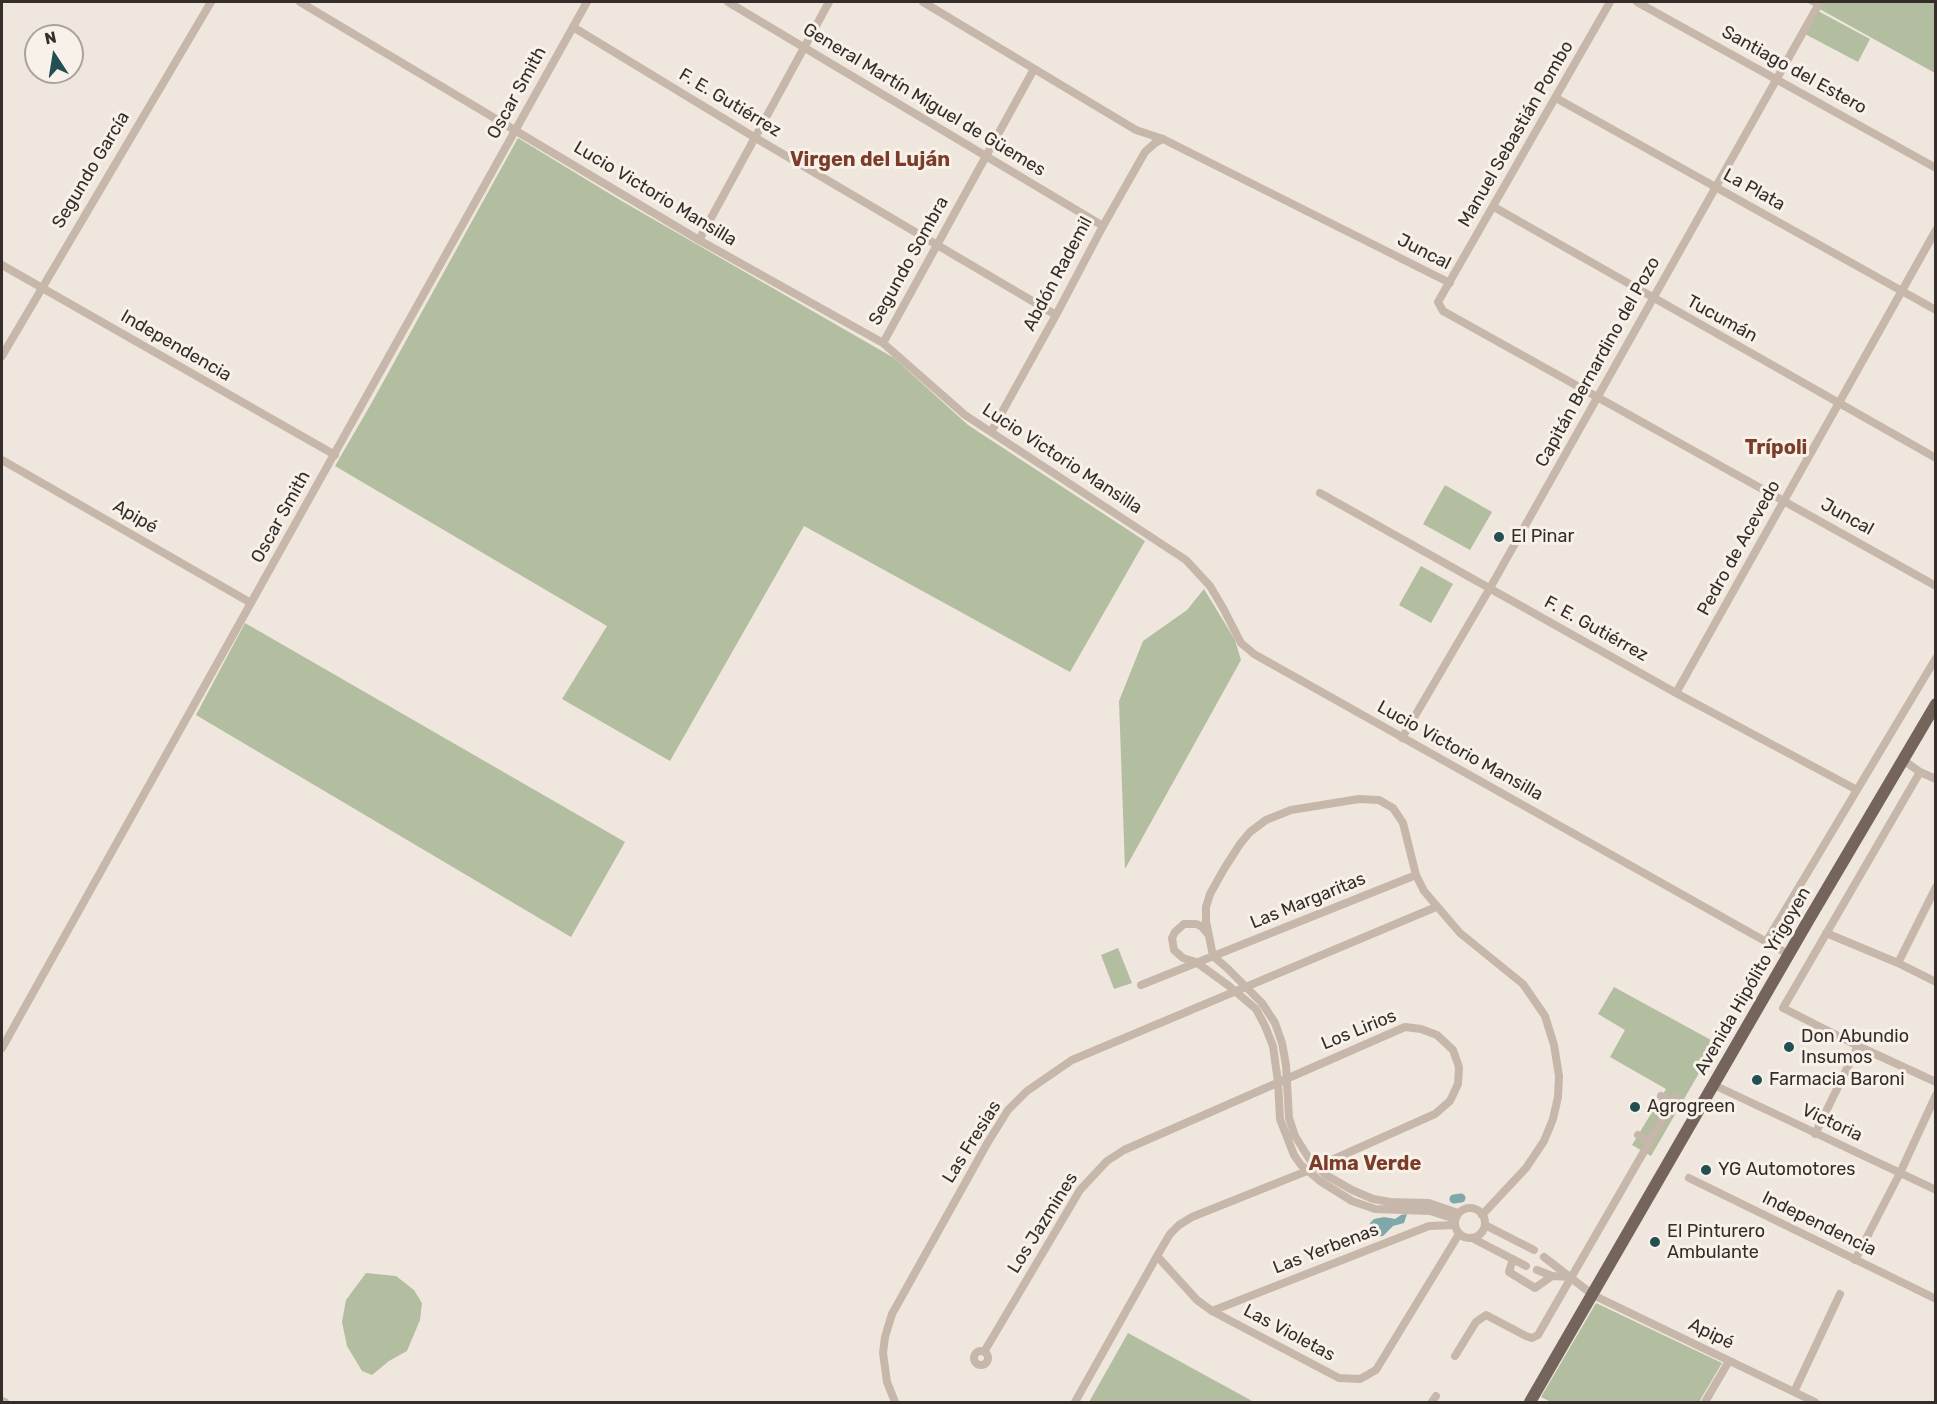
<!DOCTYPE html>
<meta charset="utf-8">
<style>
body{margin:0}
#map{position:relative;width:1937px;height:1404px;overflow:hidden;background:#efe7dd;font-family:Rubik,sans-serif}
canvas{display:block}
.frame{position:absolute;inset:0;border:3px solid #352d29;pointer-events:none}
.north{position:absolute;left:24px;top:24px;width:60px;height:60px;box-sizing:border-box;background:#f8f1e9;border:2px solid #aaa39c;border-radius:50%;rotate:348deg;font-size:16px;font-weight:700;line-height:24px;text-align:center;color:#352d29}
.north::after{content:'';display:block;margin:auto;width:21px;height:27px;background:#234f52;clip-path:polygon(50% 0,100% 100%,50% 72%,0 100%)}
</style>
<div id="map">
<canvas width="1937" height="1404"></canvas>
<div class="frame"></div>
<div class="north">N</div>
</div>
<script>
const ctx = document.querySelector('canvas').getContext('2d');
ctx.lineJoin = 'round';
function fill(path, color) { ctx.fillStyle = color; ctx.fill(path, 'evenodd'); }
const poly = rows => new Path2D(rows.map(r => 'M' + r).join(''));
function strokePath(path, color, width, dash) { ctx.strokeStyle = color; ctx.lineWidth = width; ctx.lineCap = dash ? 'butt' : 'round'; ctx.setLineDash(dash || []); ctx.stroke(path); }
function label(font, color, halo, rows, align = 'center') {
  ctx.font = font + ' Rubik,sans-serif'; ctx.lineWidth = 6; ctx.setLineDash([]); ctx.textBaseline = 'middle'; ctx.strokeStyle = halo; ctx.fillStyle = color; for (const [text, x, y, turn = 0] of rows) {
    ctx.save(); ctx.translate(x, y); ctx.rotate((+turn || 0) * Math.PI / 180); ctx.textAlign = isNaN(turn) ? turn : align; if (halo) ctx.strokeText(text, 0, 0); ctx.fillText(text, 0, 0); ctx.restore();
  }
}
fill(poly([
 [1806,2,1935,2,1935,73,1816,7],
 [1818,11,1870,39,1858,62,1805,34],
 [518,138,620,200,894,358,968,425,1145,541,1070,672,804,526,670,761,562,699,607,626,335,466,371,404],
 [1445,485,1492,512,1470,550,1423,524],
 [1421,566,1453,584,1431,623,1399,605],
 [1204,589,1235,640,1241,660,1125,869,1119,701,1143,641,1187,610],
 [245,623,625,842,571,937,196,715],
 [1118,948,1132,983,1114,989,1101,955],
 [1614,987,1722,1046,1717,1055,1706,1061,1651,1156,1632,1145,1666,1089,1610,1057,1625,1030,1598,1014],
 [366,1273,396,1276,414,1290,422,1303,420,1320,407,1351,389,1361,372,1375,362,1371,347,1346,342,1322,346,1300],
 [1596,1303,1722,1363,1699,1402,1551,1402,1541,1397],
 [1128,1333,1254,1402,1089,1402]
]), '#b3bd9f');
fill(poly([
 [1407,1214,1404,1223,1393,1226,1383,1236,1376,1237,1370,1231,1370,1223,1374,1219,1384,1217,1395,1219,1401,1215]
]), '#7fa8aa');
strokePath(poly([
 [1454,1199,1461,1198]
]), '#7fa8aa', 9);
strokePath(poly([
 [300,2,699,240,883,343,965,415,1186,560,1210,586,1223,608,1241,643,1254,654,1788,954],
 [728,2,1103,226],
 [923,2,1136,130,1163,139,1450,283],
 [1610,2,1438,302,1443,311,1936,586],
 [1637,2,1936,168],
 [573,27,754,137,1056,315],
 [1556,98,1936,310],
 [1494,207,1936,458],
 [699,240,829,2],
 [2,265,335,455],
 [883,343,1034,69],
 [2,356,211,2],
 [991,432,1056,315,1103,226,1145,152,1155,143,1163,139],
 [2,460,251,603],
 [1320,493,1676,693,1857,790],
 [1676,693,1936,230],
 [1402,738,1490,588,1820,2],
 [1903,760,1920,772,1936,779],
 [1920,772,1783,1008,1858,1046,1936,1082],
 [1207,933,1201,926,1196,924,1184,924,1175,932,1172,938,1174,950,1183,958,1196,962,1229,986,1256,1009,1265,1026,1273,1046,1278,1082,1280,1119,1294,1155,1301,1165,1320,1181,1352,1201,1375,1209,1430,1211,1455,1219],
 [1826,933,1898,963,1936,982],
 [1766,942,1936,658],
 [1898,963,1936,887],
 [1141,985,1416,875],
 [2,1048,587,2],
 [1714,1085,1936,1190],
 [1661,1096,1673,1103],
 [1815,1134,1858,1046],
 [1638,1135,1650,1142],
 [1689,1178,1936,1299],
 '1455 1223a15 15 0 1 1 30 0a15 15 0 1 1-30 0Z',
 [1458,1213,1429,1203,1390,1202,1373,1199,1352,1190,1326,1175,1310,1160,1295,1136,1289,1118,1286,1065,1282,1043,1275,1023,1262,1003,1227,968,1213,956,1206,921,1206,907,1210,894,1224,869,1240,844,1250,832,1266,820,1291,810,1359,799,1379,800,1393,808,1403,823,1416,875,1424,891,1460,933,1523,984,1545,1016,1554,1045,1559,1076,1558,1097,1553,1119,1544,1141,1526,1168,1482,1215],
 [1485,1225,1534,1250],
 [1472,1238,1526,1266],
 [1157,1256,1197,1300,1212,1311,1339,1378,1360,1379,1376,1370,1459,1234],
 [1544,1257,1593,1295,1815,1402],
 [1513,1259,1509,1272,1535,1288,1552,1276],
 [1855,1260,1900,1173,1936,1095],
 [1537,1270,1552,1276,1571,1277],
 [1212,1311,1429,1226,1455,1225],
 '974 1358a7 7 0 1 1 14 0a7 7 0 1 1-14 0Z',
 [984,1352,1080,1190,1107,1161,1124,1150,1405,1027,1421,1029,1437,1035,1453,1050,1459,1067,1458,1084,1450,1101,1435,1114,1307,1171,1192,1217,1179,1225,1170,1234,1157,1256,1075,1402],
 [1455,1356,1476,1322,1486,1315,1526,1336,1532,1338,1538,1335,1676,1096],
 [1794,1392,1840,1294],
 [2,1401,5,1402],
 [895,1402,887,1382,883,1353,885,1337,892,1314,988,1142,1008,1110,1027,1091,1072,1060,1436,907],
 [1432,1402,1436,1396],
 [1705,1402,1729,1361]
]), '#c6b7aa', 8);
strokePath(poly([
 [1530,1402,1808,921,1936,704]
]), '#75645c', 12);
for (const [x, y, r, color] of [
 [1499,537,6,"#234f52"],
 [1789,1047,6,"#234f52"],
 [1757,1080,6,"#234f52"],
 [1635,1107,6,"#234f52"],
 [1706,1170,6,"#234f52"],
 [1655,1242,6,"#234f52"]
]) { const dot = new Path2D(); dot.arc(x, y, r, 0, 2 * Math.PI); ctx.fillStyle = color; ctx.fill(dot); strokePath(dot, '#f8f1e9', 2); }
label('18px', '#352d29', '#f8f1e9', [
 ["Santiago del Estero",1794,70,29],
 ["Oscar Smith",517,93,-61],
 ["General Martín Miguel de Güemes",924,100,31],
 ["F. E. Gutiérrez",730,103,31],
 ["Manuel Sebastián Pombo",1516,134,-60],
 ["Segundo García",91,170,-59],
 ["La Plata",1754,190,29],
 ["Lucio Victorio Mansilla",655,194,31],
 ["Juncal",1424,252,27],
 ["Segundo Sombra",909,261,-61],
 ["Abdón Rademil",1058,274,-62],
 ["Tucumán",1722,319,29],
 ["Independencia",176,346,30],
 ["Capitán Bernardino del Pozo",1598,362,-61],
 ["Lucio Victorio Mansilla",1062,459,33],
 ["Apipé",135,517,30],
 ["Oscar Smith",281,517,-61],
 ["Juncal",1847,517,29],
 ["Pedro de Acevedo",1739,548,-61],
 ["F. E. Gutiérrez",1596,629,29],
 ["Lucio Victorio Mansilla",1460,751,29],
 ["Las Margaritas",1308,901,-22],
 ["Avenida Hipólito Yrigoyen",1753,981,-60],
 ["Los Lirios",1359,1030,-22],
 ["Victoria",1832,1123,25],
 ["Las Fresias",972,1142,-58],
 ["Los Jazmines",1043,1223,-58],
 ["Independencia",1819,1224,26],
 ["Las Yerbenas",1326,1249,-21],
 ["Las Violetas",1289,1333,28],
 ["Apipé",1711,1334,26]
]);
label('18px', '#352d29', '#f8f1e9', [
 ["El Pinar",1511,537],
 ["Don Abundio",1801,1037],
 ["Insumos",1801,1058],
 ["Farmacia Baroni",1769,1080],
 ["Agrogreen",1647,1107],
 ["YG Automotores",1718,1170],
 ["El Pinturero",1667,1232],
 ["Ambulante",1667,1253]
], 'left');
label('bold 20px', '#7b3d2a', '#f8f1e9', [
 ["Virgen del Luján",870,160],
 ["Trípoli",1776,448],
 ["Alma Verde",1365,1164]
]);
</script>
